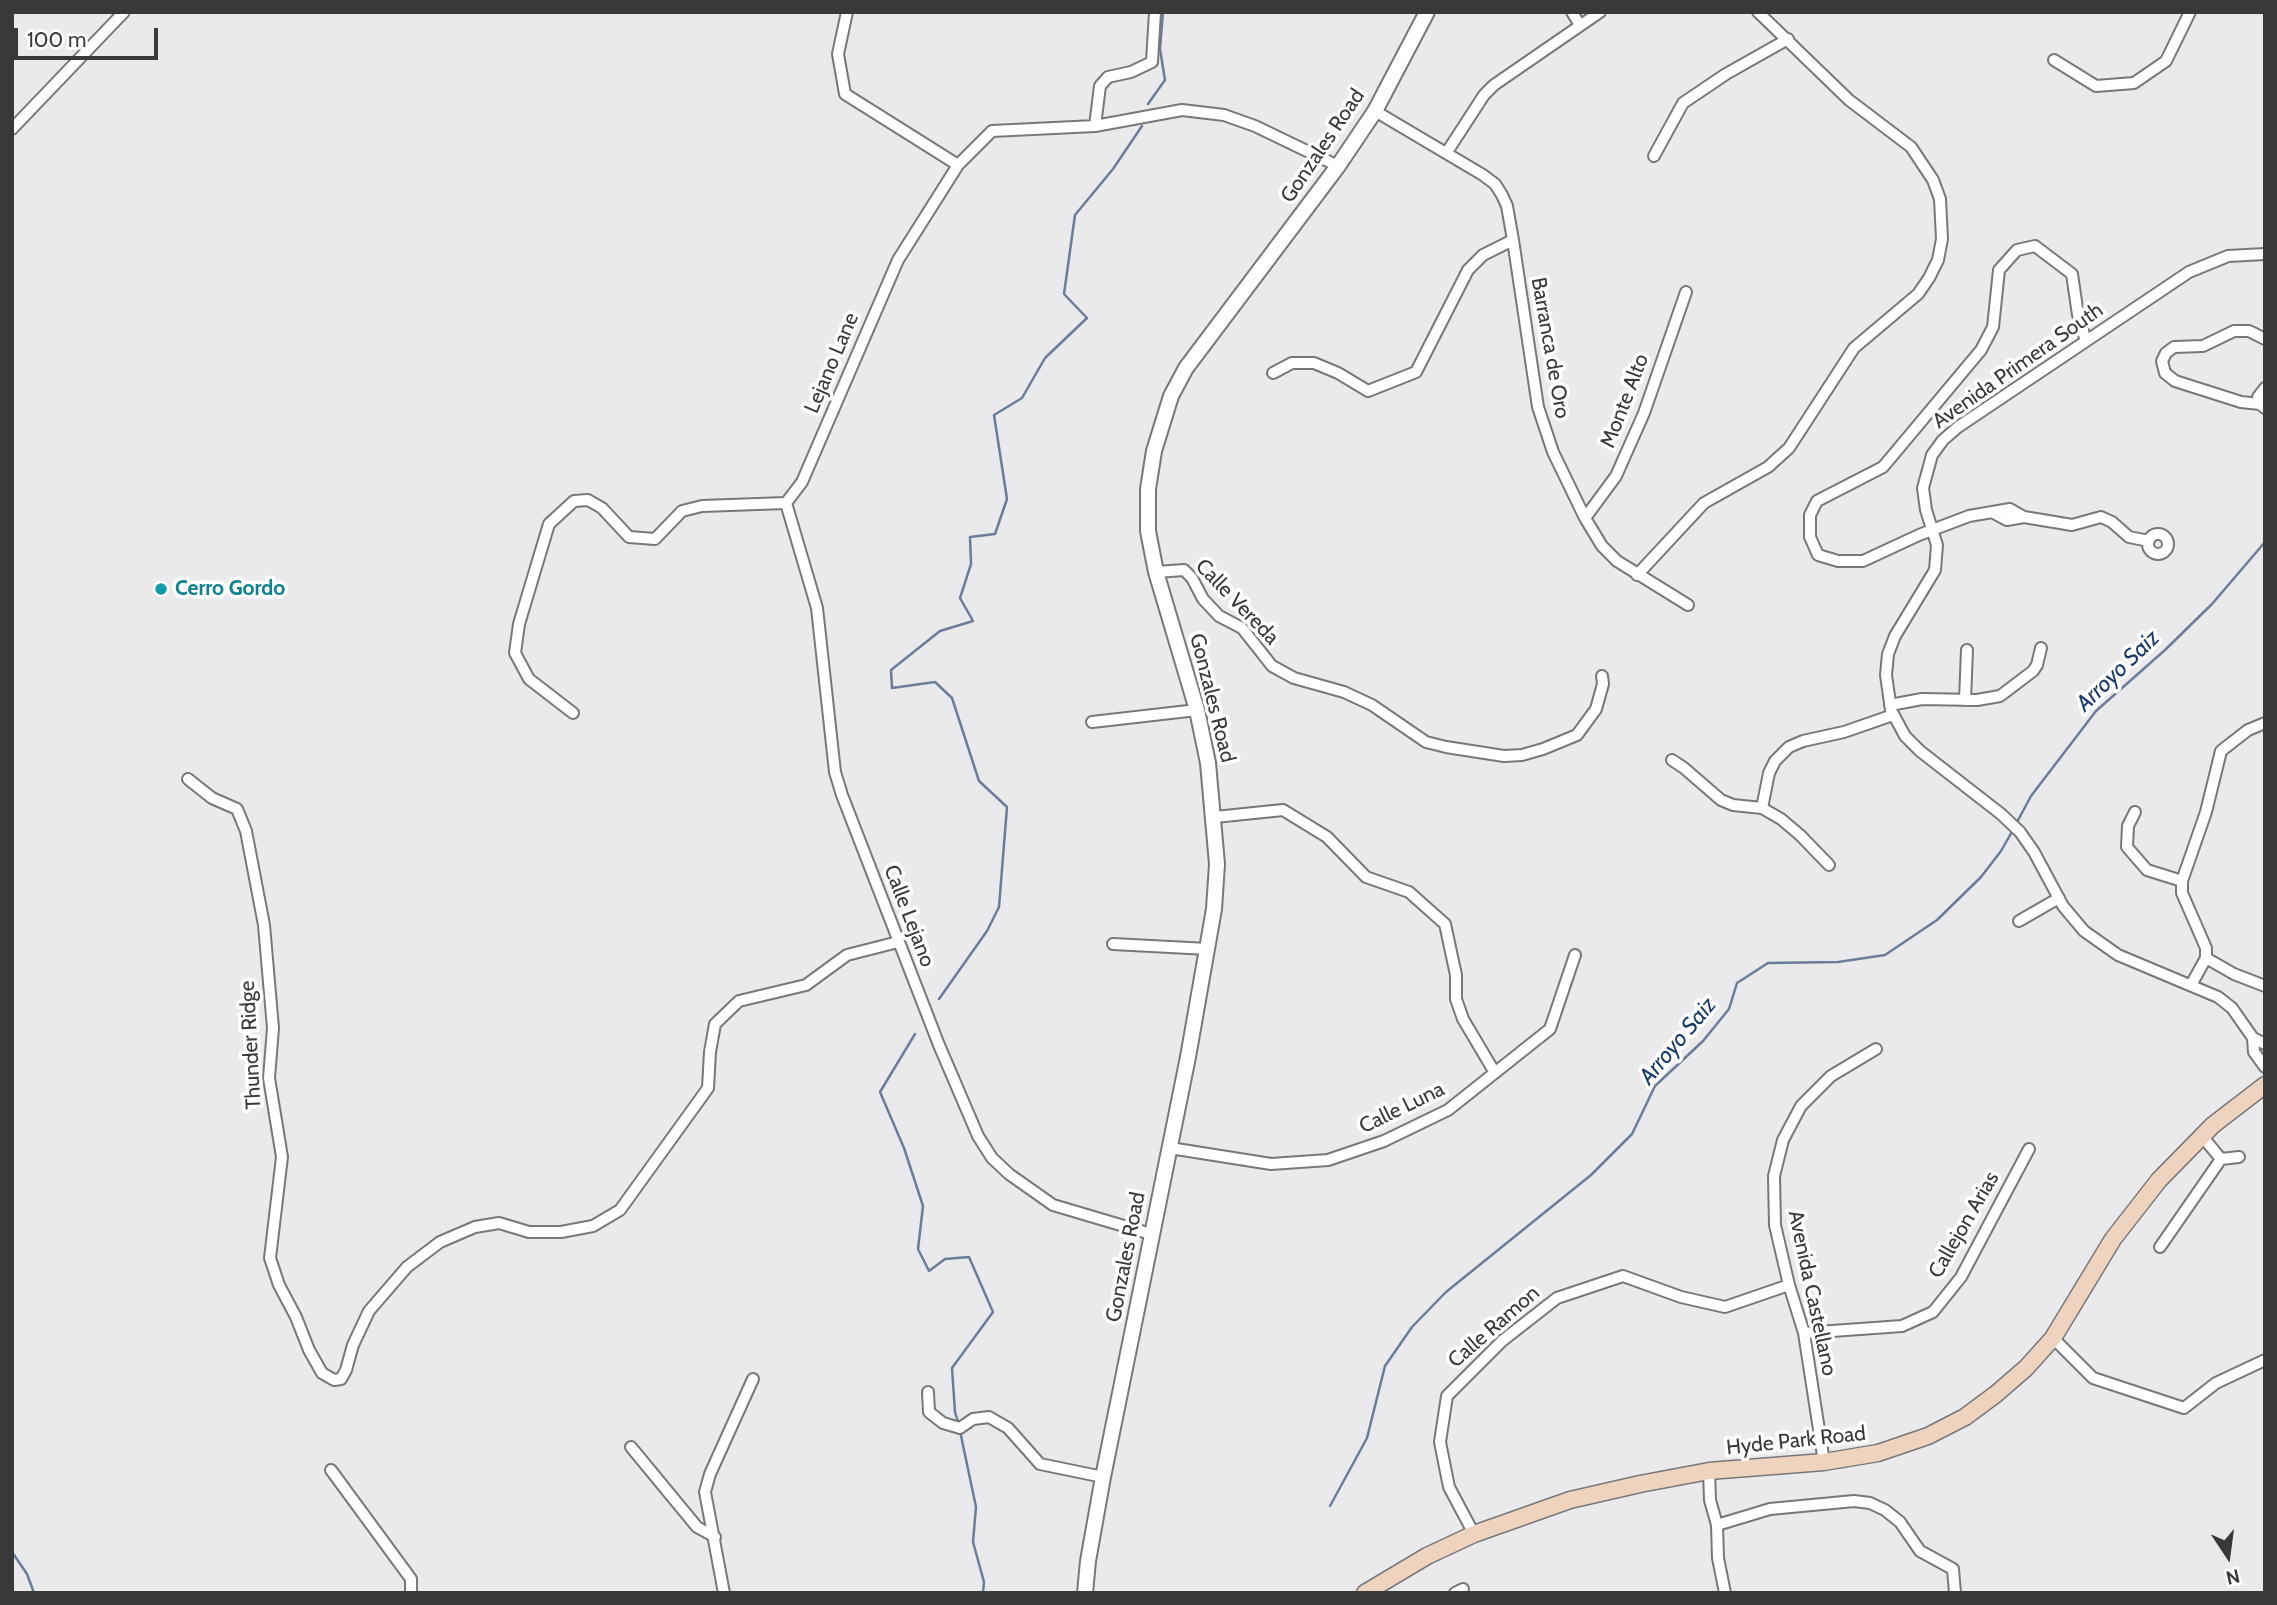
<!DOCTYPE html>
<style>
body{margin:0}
#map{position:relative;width:2277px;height:1605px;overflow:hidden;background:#eaeaec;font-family:Cabin,sans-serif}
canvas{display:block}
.frame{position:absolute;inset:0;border:14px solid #39393a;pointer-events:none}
.north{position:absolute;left:2193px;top:1521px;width:70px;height:70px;-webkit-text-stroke:5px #fff;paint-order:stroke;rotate:167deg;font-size:19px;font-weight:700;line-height:28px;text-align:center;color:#39393a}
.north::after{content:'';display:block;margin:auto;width:24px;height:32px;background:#39393a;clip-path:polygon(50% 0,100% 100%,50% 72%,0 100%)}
.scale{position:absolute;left:14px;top:28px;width:144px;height:32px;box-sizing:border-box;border:4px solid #39393a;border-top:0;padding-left:9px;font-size:21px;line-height:24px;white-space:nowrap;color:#39393a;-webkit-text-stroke:5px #fff;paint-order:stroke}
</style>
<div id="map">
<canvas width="2277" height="1605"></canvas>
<div class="frame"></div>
<div class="north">N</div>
<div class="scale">100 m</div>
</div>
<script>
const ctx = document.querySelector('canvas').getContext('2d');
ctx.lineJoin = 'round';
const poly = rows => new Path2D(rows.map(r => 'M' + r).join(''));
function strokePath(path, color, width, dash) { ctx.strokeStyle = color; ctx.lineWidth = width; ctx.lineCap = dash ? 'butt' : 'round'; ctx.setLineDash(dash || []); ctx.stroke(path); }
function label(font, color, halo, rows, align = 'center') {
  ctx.font = font + ' Cabin,sans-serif'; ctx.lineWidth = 7; ctx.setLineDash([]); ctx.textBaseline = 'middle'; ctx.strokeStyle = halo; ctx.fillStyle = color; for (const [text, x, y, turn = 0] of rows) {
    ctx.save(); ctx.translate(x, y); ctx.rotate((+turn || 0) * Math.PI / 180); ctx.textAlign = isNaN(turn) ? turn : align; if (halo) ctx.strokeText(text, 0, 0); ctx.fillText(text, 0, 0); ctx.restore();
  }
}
strokePath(poly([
 [1148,104,1165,80,1160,49,1163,12],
 [2016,824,2031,796,2096,711,2165,650,2212,604,2265,542],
 [939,999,987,931,999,907,1007,807,979,781,952,698,935,682,892,688,891,670,940,631,973,621,960,598,971,564,970,537,995,534,1007,499,994,415,1022,398,1045,358,1087,318,1064,294,1075,215,1113,169,1142,126],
 [915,1034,880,1092,904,1148,923,1206,918,1249,929,1271,945,1259,969,1257,993,1312,952,1368,955,1412,959,1425],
 [960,1431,976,1507,973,1542,984,1582,983,1593],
 [1330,1506,1367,1438,1385,1366,1412,1327,1446,1292,1591,1175,1632,1134,1655,1086,1703,1041,1729,1009,1737,983,1768,963,1838,962,1885,955,1937,920,1981,877,2001,851,2013,830],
 [12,1552,27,1574,34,1593]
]), '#6b7d98', 2.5);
const minor = poly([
 [847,12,838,54,845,94,958,165],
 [1572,12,1580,25],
 [2054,60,2096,86,2134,83,2166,61,2190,12],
 [1375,111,1483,175,1495,184,1502,195,1507,206,1513,240,1538,407,1553,452,1585,518,1602,546,1617,561,1688,605],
 [1095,126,1100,86,1108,77,1131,72,1152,62,1155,12],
 [12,129,124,12],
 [1447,152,1484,95,1494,85,1600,12],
 [1654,156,1683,103,1726,74,1788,39],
 [2265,254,2228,256,2189,272,1958,427,1943,440,1932,455,1923,488,1926,510,1937,545,1935,570,1895,636,1888,654,1886,675,1891,710,1905,736,1920,751,2001,814,2020,832,2034,852,2063,906,2084,931,2118,955,2218,997,2232,1008,2253,1038,2265,1044],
 [1273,373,1292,363,1314,363,1338,373,1368,391,1416,372,1468,270,1483,255,1513,240],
 [2265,388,2258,397,2260,404,2265,408],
 [2260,404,2241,402,2175,381,2165,373,2162,361,2166,353,2174,347,2203,346,2234,331,2249,331,2265,339],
 [786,503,817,608,835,772,842,795,939,1045,978,1136,992,1158,1009,1174,1053,1205,1151,1234],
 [1994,513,2007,520,2024,517,2072,525,2101,517,2112,522,2129,537,2149,541],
 [2024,517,2010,509,1969,516,1919,535,1863,561,1838,561,1818,555,1810,537,1810,515,1817,501,1883,467,1981,350,1993,327,1999,270,2017,250,2035,246,2072,274,2078,315,2086,341],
 [1585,518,1616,476,1644,413,1686,292],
 '2148 544a10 10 0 1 1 20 0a10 10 0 1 1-20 0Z',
 [1156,572,1184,570,1192,578,1203,599,1219,616,1242,628,1272,666,1294,678,1344,692,1372,705,1426,742,1446,747,1504,756,1522,755,1543,749,1577,735,1596,709,1603,684,1602,676],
 [1637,575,1704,503,1768,467,1789,448,1854,348,1918,294,1929,278,1938,260,1942,239,1940,199,1933,180,1911,147,1849,100,1758,12],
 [1965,700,1967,650],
 [1890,705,1922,699,1977,700,2000,696,2033,671,2037,665,2041,648],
 [573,713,529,679,515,653,519,624,549,524,574,501,588,500,602,508,629,537,655,539,682,511,702,506,786,503,802,482,898,260,958,165,992,131,1095,126,1182,110,1224,115,1255,126,1338,166],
 [1092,722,1197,710],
 [1672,760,1684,768,1721,800,1733,805,1762,808,1781,819,1800,835,1829,865],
 [188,779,212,798,237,809,246,831,264,925,273,1028,269,1078,282,1157,270,1258,279,1285,296,1317,309,1350,322,1373,334,1380,341,1379,346,1370,353,1345,369,1311,407,1267,440,1242,475,1227,499,1223,529,1232,561,1232,593,1226,620,1210,708,1088,710,1052,715,1024,739,1001,806,985,847,955,898,942],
 [1762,808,1769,773,1775,761,1789,747,1803,741,1844,732,1893,715],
 [2135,812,2128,826,2127,847,2147,870,2182,881],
 [1215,817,1283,810,1327,837,1366,877,1409,892,1445,924,1456,975,1456,999,1463,1019,1495,1073],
 [2019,921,2059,898],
 [1113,944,1208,949],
 [2206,958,2234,974,2265,986],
 [2191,985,2206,958,2206,948,2182,893,2182,881,2206,812,2221,751,2248,730,2265,723],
 [2253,1038,2254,1052,2265,1067],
 [2202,1136,2221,1159],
 [1170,1148,1271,1164,1328,1160,1384,1141,1448,1110,1550,1029,1575,955],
 [2160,1247,2221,1159,2239,1157],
 [1804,1333,1902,1326,1933,1312,1961,1277,2029,1149],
 [2053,1338,2093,1378,2184,1408,2216,1383,2265,1360],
 [928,1392,929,1412,943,1423,960,1428,973,1419,989,1417,1008,1428,1040,1464,1103,1477],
 [631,1447,697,1527,715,1537],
 [1824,1462,1804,1333,1789,1285,1775,1225,1774,1176,1783,1140,1801,1106,1831,1076,1876,1049],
 [331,1470,411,1579,411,1593],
 [1709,1471,1710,1500,1717,1525,1718,1558,1725,1593],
 [1717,1525,1770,1509,1854,1501,1870,1503,1885,1510,1900,1522,1920,1551,1953,1569,1955,1593],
 [1474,1534,1449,1487,1440,1442,1447,1396,1502,1341,1557,1298,1623,1276,1681,1297,1725,1307,1789,1285],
 [724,1593,705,1492,710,1474,753,1379],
 [1455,1593,1463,1589]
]);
const tertiary = poly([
 [1085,1593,1088,1561,1103,1477,1188,1057,1214,909,1217,864,1208,763,1197,710,1156,572,1148,531,1148,489,1154,451,1171,396,1186,368,1338,166,1375,111,1427,12]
]);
const secondary = poly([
 [1365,1593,1427,1556,1474,1534,1570,1500,1640,1484,1709,1471,1824,1462,1878,1453,1928,1436,1965,1417,1996,1394,2026,1368,2053,1338,2113,1239,2159,1180,2213,1125,2265,1085]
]);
strokePath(minor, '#78787a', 14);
strokePath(tertiary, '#78787a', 18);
strokePath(secondary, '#78787a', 19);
strokePath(minor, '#fff', 10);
strokePath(tertiary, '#fff', 14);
strokePath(secondary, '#eed4bf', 16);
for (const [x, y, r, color] of [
 [161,589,7,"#0f9aa8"]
]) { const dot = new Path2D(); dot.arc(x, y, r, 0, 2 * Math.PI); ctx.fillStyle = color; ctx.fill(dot); strokePath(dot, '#fff', 2.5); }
label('21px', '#39393a', '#fff', [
 ["Gonzales Road",1323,146,-56],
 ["Barranca de Oro",1550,348,80],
 ["Lejano Lane",832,363,-67],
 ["Avenida Primera South",2018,366,-35],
 ["Monte Alto",1625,401,-69],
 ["Calle Vereda",1237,602,46],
 ["Gonzales Road",1212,698,76],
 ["Calle Lejano",909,916,69],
 ["Thunder Ridge",251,1045,-93],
 ["Calle Luna",1402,1108,-26],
 ["Callejon Arias",1964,1225,-60],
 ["Gonzales Road",1126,1257,-79],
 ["Avenida Castellano",1812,1293,78],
 ["Calle Ramon",1494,1327,-41],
 ["Hyde Park Road",1796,1441,-6]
]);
label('bold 21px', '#0d838f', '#fff', [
 ["Cerro Gordo",175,589]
], 'left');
label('italic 23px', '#1a3b6c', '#fff', [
 ["Arroyo Saiz",2118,671,-44],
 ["Arroyo Saiz",1678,1041,-50]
]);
</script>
